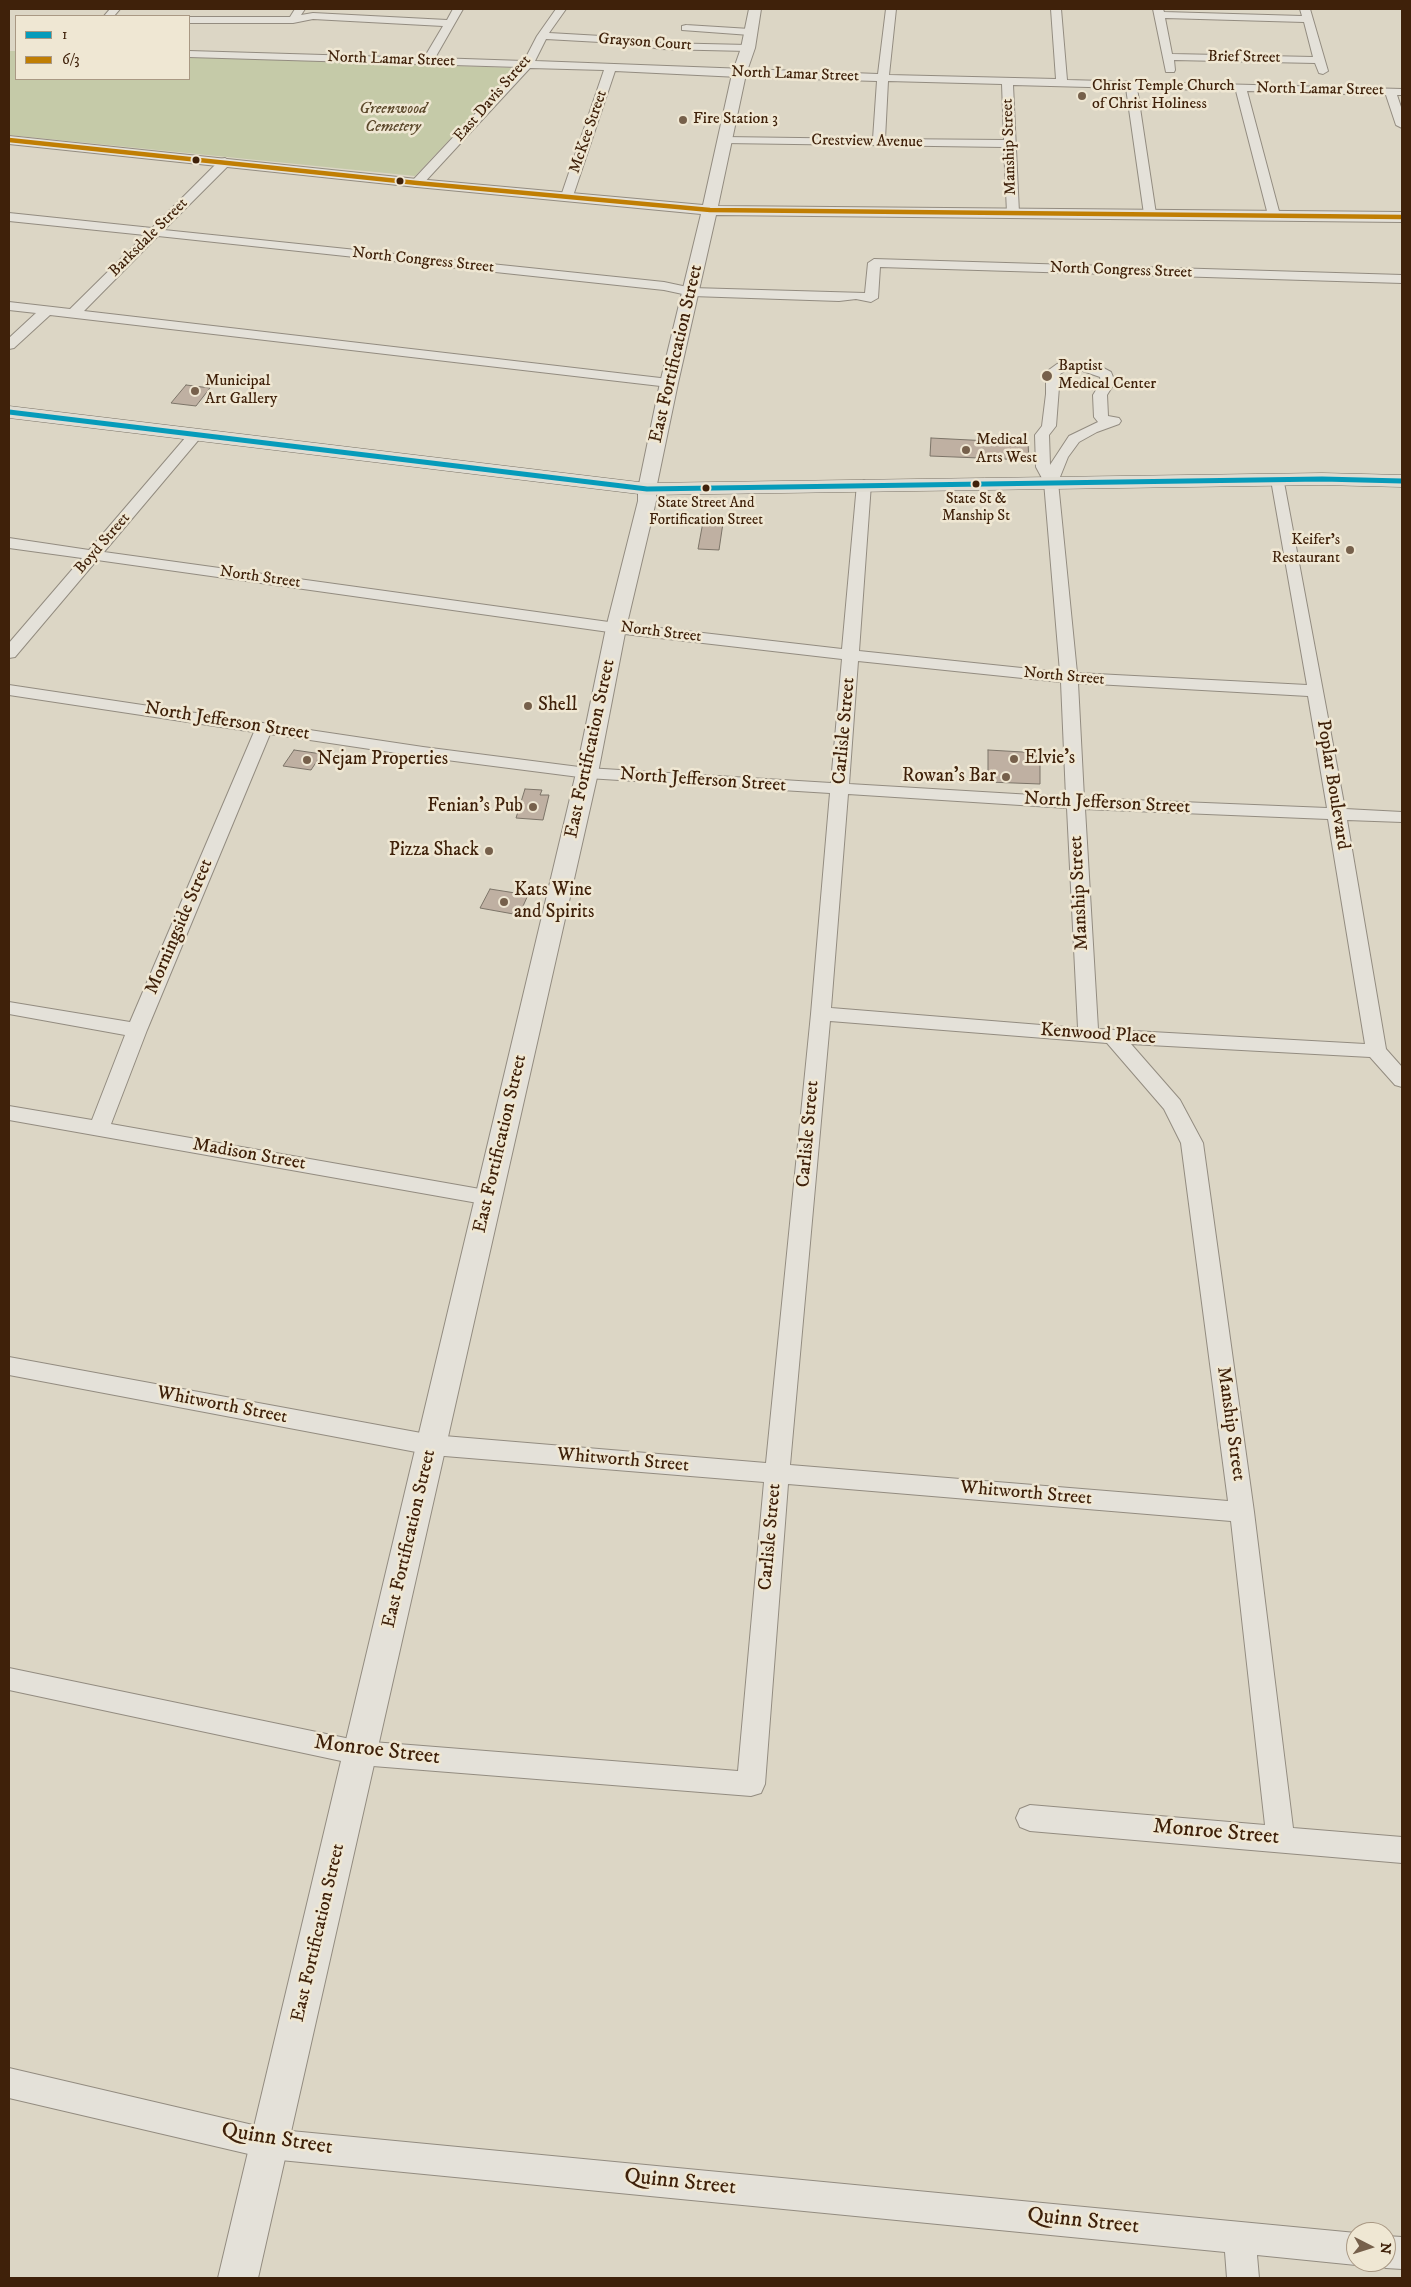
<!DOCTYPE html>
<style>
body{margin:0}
#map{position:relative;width:1411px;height:2287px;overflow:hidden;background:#dcd6c5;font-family:"IM FELL DW Pica",serif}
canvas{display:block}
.frame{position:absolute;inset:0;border:10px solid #3f210a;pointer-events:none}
.legend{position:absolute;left:15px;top:15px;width:175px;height:65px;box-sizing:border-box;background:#efe7d3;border:1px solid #a99883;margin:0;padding:6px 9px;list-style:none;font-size:15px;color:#3f210a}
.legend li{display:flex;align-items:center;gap:10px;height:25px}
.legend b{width:25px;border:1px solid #a99883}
.north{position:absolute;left:1346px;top:2222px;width:50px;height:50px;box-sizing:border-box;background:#efe7d3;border:1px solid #a99883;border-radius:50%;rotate:95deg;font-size:14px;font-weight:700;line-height:20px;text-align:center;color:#3f210a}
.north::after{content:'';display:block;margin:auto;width:18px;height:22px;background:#76604b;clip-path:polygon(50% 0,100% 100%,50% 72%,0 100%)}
</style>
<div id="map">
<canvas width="1411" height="2287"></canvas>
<div class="frame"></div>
<ul class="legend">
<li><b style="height:6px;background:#069bba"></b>1</li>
<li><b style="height:6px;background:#c07e03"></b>6/3</li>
</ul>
<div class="north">N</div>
</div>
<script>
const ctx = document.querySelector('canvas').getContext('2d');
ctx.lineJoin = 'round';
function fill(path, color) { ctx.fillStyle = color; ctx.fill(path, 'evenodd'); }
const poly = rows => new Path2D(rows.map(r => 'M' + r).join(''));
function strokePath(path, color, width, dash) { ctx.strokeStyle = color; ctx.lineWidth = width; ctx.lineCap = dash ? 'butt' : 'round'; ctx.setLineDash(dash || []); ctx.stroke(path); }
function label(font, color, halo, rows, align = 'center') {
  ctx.font = font + ' "IM FELL DW Pica",serif'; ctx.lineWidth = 5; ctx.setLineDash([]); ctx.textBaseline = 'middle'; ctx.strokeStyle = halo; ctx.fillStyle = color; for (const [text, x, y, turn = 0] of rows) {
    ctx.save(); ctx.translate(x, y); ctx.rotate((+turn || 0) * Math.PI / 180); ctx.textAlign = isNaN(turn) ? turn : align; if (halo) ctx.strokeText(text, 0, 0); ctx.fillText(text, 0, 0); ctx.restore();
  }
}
fill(poly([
 [9,51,16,51,16,79,189,79,189,57,517,68,415,176,9,135]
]), '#c5caa8');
const building = poly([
 [186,385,210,388,196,406,171,403,186,385],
 [931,438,1028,443,1029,460,930,456,931,438],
 [703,522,723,523,719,550,698,549,703,522],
 [294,750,322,754,321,755,311,770,283,766,294,750],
 [988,750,1040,753,1040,784,988,782,988,750],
 [525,789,542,790,540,795,549,795,543,820,516,818,525,789],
 [490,889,528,895,519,915,480,908,490,889]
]);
fill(building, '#bfb0a2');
strokePath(building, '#7c7468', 1);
const minor = poly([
 [110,9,120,9,114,16,104,16,110,9],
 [295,9,305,9,301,15,313,13,447,20,453,9,463,9,435,58,524,61,537,36,556,9,566,9,549,33,636,38,660,43,748,45,753,48,748,51,660,49,636,44,546,39,535,61,878,74,886,9,896,9,889,75,1056,79,1051,9,1061,9,1067,80,1402,89,1402,95,1397,95,1402,110,1402,128,1396,125,1386,95,1247,91,1280,215,1274,219,1268,215,1236,91,1137,88,1156,214,1150,218,1144,214,1126,88,1013,85,1019,213,1013,217,1007,213,1004,147,724,143,718,140,724,137,873,139,877,81,739,77,615,71,573,196,567,200,561,196,604,70,530,68,421,186,417,187,413,186,411,183,413,180,519,67,189,57,189,51,424,58,443,26,313,19,293,23,189,23,190,17,290,17,295,9],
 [888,81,1002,84,1004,140,885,139,888,81],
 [1153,9,1163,9,1164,12,1302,16,1300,9,1310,9,1328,71,1323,74,1319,73,1315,63,1174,60,1175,70,1174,72,1166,72,1153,9],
 [1165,18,1304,22,1313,57,1172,54,1165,18],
 [686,25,750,29,755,32,750,35,682,30,682,26,686,25],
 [225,158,231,162,229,165,164,230,664,282,692,288,865,293,868,263,874,259,1402,275,1402,283,880,267,878,298,871,302,856,299,839,301,692,296,664,290,158,236,84,311,669,379,676,383,669,387,50,315,14,348,9,349,9,338,36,313,9,310,9,302,70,309,145,235,9,221,9,213,152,228,221,159,225,158],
 [1080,362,1100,366,1111,372,1115,382,1107,395,1108,416,1119,418,1121,421,1119,424,1097,432,1079,442,1068,457,1058,482,1077,673,1307,685,1271,480,1273,477,1283,477,1345,809,1402,812,1402,822,1347,820,1386,1049,1402,1067,1402,1087,1395,1085,1370,1057,1131,1044,1180,1100,1203,1143,1254,1512,1293,1828,1402,1837,1402,1863,1030,1831,1020,1827,1016,1818,1020,1809,1030,1805,1265,1825,1231,1521,788,1484,765,1784,761,1793,751,1796,360,1765,9,1690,9,1668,360,1741,738,1771,764,1482,432,1455,9,1375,9,1357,432,1435,766,1463,811,1014,830,793,587,778,423,757,270,734,147,1030,111,1124,497,1192,500,1197,497,1202,489,1205,9,1120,9,1106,92,1120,125,1035,9,1014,9,1002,130,1022,254,732,9,695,9,685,423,747,587,768,831,783,842,659,616,633,97,560,15,657,9,658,9,643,82,558,9,548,9,538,89,550,191,431,196,430,201,431,203,434,201,437,104,552,616,623,842,649,857,484,864,480,871,484,859,651,1060,672,1044,482,1036,467,1035,435,1042,426,1046,394,1046,372,1057,364,1080,362],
 [1080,370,1100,377,1101,382,1093,395,1094,417,1098,422,1069,436,1050,465,1049,435,1056,426,1060,374,1065,371,1080,370],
 [858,661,1061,682,1066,797,849,784,858,661],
 [1078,683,1308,696,1327,808,1084,798,1078,683],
 [848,794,1067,808,1078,1028,831,1008,848,794],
 [1085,809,1328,819,1365,1044,1098,1029,1085,809],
 [830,1021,1107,1043,1164,1109,1181,1143,1228,1501,790,1465,830,1021],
 [9,2068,270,2129,1356,2233,1356,2262,1363,2262,1356,2265,1257,2255,1259,2278,1227,2278,1225,2252,270,2159,9,2098,9,2068],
 [1386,2236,1402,2237,1402,2269,1386,2268,1375,2263,1386,2262,1386,2236]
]);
const tertiary = poly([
 [749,9,761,9,755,48,746,74,718,206,1402,212,1402,222,716,215,678,383,656,489,656,501,626,628,598,773,258,2278,218,2278,576,773,606,628,638,501,638,489,660,383,701,214,417,187,9,144,9,136,417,179,703,205,732,74,741,48,749,9]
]);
const primary = poly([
 [9,406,647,483,1322,473,1402,475,1402,487,1322,485,647,495,9,418,9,406]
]);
strokePath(minor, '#938c80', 2);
strokePath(tertiary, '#938c80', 2);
strokePath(primary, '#7c7468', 1);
fill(minor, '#e4e1d9');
fill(tertiary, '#e4e1d9');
fill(primary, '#dfdcd2');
strokePath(poly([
 [9,412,647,489,1322,479,1402,481]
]), '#069bba', 5);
strokePath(poly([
 [9,140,417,183,710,210,1402,217]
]), '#c07e03', 4.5);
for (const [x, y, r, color] of [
 [1082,96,5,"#76604b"],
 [683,120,5,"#76604b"],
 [196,160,4.5,"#3f210a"],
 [400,181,4.5,"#3f210a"],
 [1047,376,6,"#76604b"],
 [195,391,5,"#76604b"],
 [966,450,5,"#76604b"],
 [976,484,4.5,"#3f210a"],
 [706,488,4.5,"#3f210a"],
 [1350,550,5,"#76604b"],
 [528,706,5,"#76604b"],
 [1014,759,5,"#76604b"],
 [307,760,5,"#76604b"],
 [1006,777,5,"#76604b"],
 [533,807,5,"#76604b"],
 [489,851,5,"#76604b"],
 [504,902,5,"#76604b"]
]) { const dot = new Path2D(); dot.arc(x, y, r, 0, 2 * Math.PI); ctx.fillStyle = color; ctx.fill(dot); strokePath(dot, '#efe7d3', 2); }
label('15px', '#3f210a', '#efe7d3', [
 ["State St &",976,500],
 ["Manship St",976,517],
 ["State Street And",706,504],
 ["Fortification Street",706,521]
]);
label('16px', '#3f210a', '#efe7d3', [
 ["Grayson Court",645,43,4],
 ["Brief Street",1244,58,1],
 ["North Lamar Street",391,60,2],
 ["North Lamar Street",795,75,2],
 ["North Lamar Street",1320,90,1],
 ["East Davis Street",493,99,-49],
 ["McKee Street",589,132,-71],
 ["Crestview Avenue",867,142,1],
 ["Manship Street",1010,147,-92],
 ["Barksdale Street",149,238,-45],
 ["North Congress Street",423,261,6],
 ["North Congress Street",1121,271,2],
 ["Boyd Street",103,544,-49],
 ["North Street",260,578,8],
 ["North Street",661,633,7],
 ["North Street",1064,677,5]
]);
label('16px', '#3f210a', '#efe7d3', [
 ["Christ Temple Church",1092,87],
 ["of Christ Holiness",1092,105],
 ["Fire Station 3",693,120],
 ["Baptist",1058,367],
 ["Medical Center",1058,385],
 ["Municipal",205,382],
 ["Art Gallery",205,400],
 ["Medical",976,441],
 ["Arts West",976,459],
 ["Keifer's",1340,541,"right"],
 ["Restaurant",1340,559,"right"]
], 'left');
label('italic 16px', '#5c492c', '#efe7d3', [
 ["Greenwood",393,110],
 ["Cemetery",393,128]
]);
label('19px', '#3f210a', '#efe7d3', [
 ["East Fortification Street",677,354,-77],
 ["North Jefferson Street",227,722,9],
 ["Carlisle Street",845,731,-85],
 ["East Fortification Street",591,749,-78],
 ["North Jefferson Street",703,781,4],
 ["Poplar Boulevard",1332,785,81],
 ["North Jefferson Street",1107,804,3],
 ["Manship Street",1080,893,-93],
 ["Morningside Street",180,927,-67],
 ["Kenwood Place",1098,1035,4],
 ["Carlisle Street",809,1134,-85],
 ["East Fortification Street",501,1144,-77],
 ["Madison Street",249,1155,10],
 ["Whitworth Street",222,1406,11],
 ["Manship Street",1230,1424,82],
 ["Whitworth Street",623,1461,5],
 ["Whitworth Street",1026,1494,5],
 ["Carlisle Street",771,1537,-85],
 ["East Fortification Street",410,1539,-77],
 ["East Fortification Street",319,1933,-77]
]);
label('19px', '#3f210a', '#efe7d3', [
 ["Shell",538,706],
 ["Elvie's",1024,759],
 ["Nejam Properties",317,760],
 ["Rowan's Bar",996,777,"right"],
 ["Fenian's Pub",523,807,"right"],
 ["Pizza Shack",479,851,"right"],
 ["Kats Wine",514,891],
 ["and Spirits",514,913]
], 'left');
label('22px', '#3f210a', '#efe7d3', [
 ["Monroe Street",377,1751,7],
 ["Monroe Street",1216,1833,5],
 ["Quinn Street",277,2140,9],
 ["Quinn Street",680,2183,6],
 ["Quinn Street",1083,2222,6]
]);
</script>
